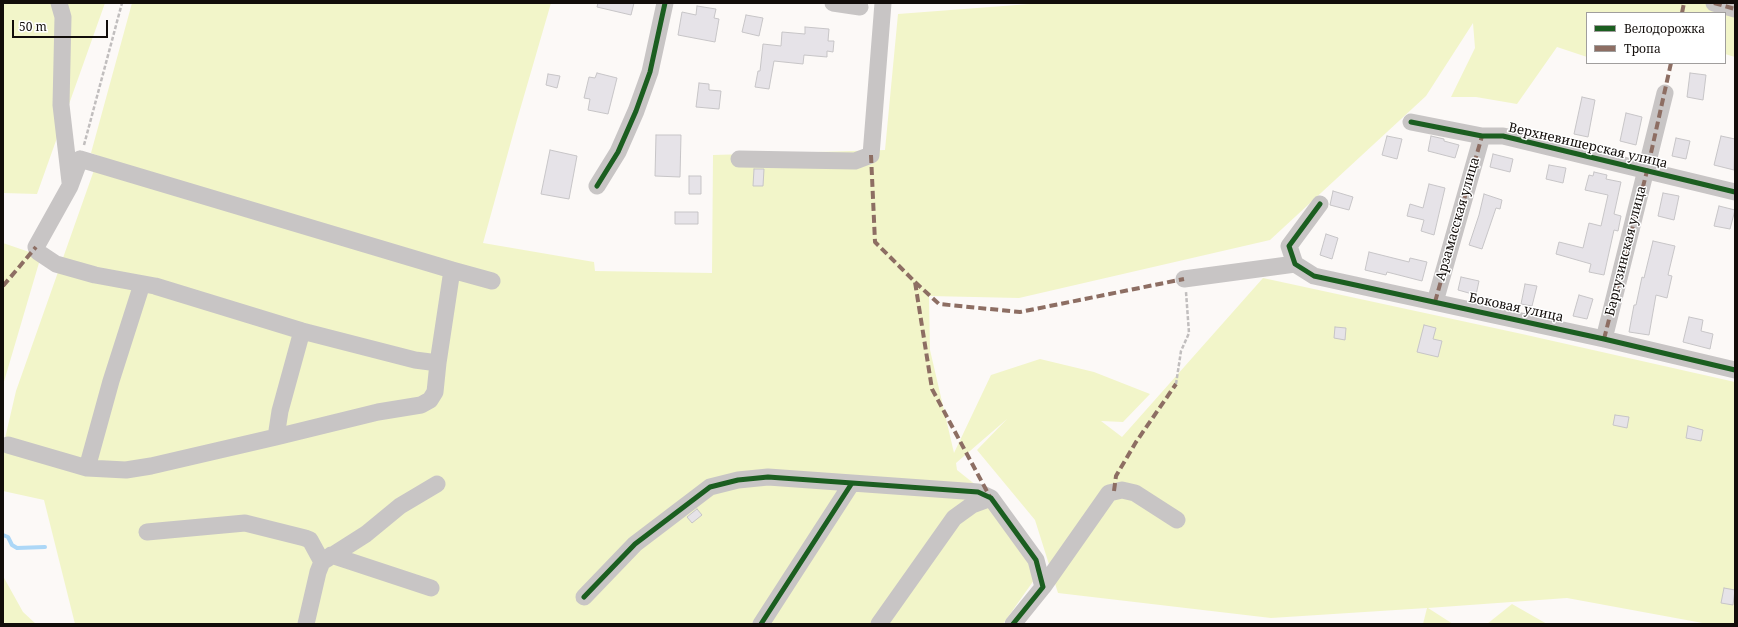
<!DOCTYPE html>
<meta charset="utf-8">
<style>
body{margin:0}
#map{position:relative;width:1738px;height:627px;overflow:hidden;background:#fcf9f7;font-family:"Noto Serif",serif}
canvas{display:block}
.frame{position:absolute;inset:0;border:4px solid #120d0a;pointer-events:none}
.legend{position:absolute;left:1586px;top:12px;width:140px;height:52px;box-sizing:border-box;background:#fff;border:1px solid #a09e9d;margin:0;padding:5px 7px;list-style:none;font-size:12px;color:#120d0a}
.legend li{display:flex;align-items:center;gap:8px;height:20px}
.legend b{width:20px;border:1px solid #a09e9d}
.scale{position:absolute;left:12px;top:20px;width:96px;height:18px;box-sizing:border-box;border:2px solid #120d0a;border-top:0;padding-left:5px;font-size:12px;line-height:14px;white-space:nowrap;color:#120d0a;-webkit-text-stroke:3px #fff;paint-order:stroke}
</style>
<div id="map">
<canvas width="1738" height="627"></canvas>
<div class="frame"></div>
<ul class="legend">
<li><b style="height:5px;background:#1b5e20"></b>Велодорожка</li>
<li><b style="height:5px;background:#8d6e63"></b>Тропа</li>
</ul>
<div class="scale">50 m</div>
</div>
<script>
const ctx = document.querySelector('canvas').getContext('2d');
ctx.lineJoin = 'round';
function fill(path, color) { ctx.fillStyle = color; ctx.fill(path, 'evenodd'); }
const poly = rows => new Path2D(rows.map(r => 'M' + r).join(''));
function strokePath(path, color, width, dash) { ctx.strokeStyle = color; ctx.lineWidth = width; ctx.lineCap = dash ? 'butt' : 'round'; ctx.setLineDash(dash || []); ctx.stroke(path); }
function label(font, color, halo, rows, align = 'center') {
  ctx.font = font + ' "Noto Serif",serif'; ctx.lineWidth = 3; ctx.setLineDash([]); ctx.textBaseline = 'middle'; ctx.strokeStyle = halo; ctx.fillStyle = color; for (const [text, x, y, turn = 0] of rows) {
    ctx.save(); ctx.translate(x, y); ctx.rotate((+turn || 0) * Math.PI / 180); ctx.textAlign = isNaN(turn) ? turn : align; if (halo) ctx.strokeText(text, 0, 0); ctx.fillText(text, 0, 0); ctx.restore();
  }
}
fill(poly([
 [3,3,105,3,37,194,3,193],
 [132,3,551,3,517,120,483,243,594,262,595,271,712,273,713,155,885,150,898,14,1043,3,1735,3,1735,57,1725,54,1725,13,1587,13,1587,57,1557,47,1517,104,1476,97,1451,97,1475,48,1473,23,1426,96,1270,240,1019,298,929,296,930,350,954,453,991,375,1040,359,1094,372,1150,394,1123,422,1101,421,1122,437,1263,278,1522,334,1735,382,1735,624,1708,624,1567,598,1428,608,1453,624,1423,624,1427,608,1271,618,1058,593,1035,520,977,450,1007,419,956,463,957,470,987,494,1039,573,1003,624,75,624,44,500,3,491,3,447,16,391,99,156,91,153],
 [3,243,41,256,3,385],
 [3,576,23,612,36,624,3,624],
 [1512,604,1547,624,1487,624]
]), '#f2f5c9');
strokePath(poly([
 [3,535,8,537,12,545,17,548,45,547]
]), '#acd7f7', 4);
const building = poly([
 [598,3,634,3,631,15,597,7,598,3],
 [697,6,716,9,714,18,719,19,715,42,678,35,682,12,696,15,697,6],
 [746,15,763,18,759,36,742,32,746,15],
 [805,27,829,29,828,41,834,41,833,52,827,51,827,57,804,55,803,64,774,61,769,89,755,87,758,71,760,71,763,44,781,46,782,32,805,34,805,27],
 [597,73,617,78,608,114,588,110,590,99,584,98,589,77,595,78,597,73],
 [1690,73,1706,75,1703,100,1687,97,1690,73],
 [548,74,560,76,557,88,546,85,548,74],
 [699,83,709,84,709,90,721,91,719,109,696,107,699,83],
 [1582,97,1595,100,1588,137,1574,134,1582,97],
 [1626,113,1642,117,1636,145,1620,141,1626,113],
 [656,135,681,135,680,177,655,176,656,135],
 [1387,136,1402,139,1397,159,1382,155,1387,136],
 [1431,136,1444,139,1444,141,1459,145,1455,158,1428,151,1431,136],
 [1721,136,1735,139,1734,170,1714,165,1721,136],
 [1676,138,1690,141,1686,159,1672,156,1676,138],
 [550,150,577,156,569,199,541,194,550,150],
 [1493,154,1513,159,1510,172,1490,167,1493,154],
 [1549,165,1566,168,1563,183,1546,179,1549,165],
 [754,169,764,169,763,186,753,186,754,169],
 [1594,172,1607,175,1606,179,1621,182,1614,214,1621,216,1618,231,1614,230,1604,275,1589,272,1591,264,1556,254,1559,242,1583,248,1589,223,1601,226,1608,195,1585,190,1589,175,1593,176,1594,172],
 [689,176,701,176,701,194,689,194,689,176],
 [1429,184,1445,188,1434,235,1421,231,1424,220,1407,216,1410,204,1423,208,1429,184],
 [1333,191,1353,197,1349,210,1330,205,1333,191],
 [1663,193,1679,196,1674,220,1658,216,1663,193],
 [1484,194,1502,200,1500,209,1496,208,1482,249,1469,245,1479,215,1484,194],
 [1719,206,1735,210,1730,229,1714,226,1719,206],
 [675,212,698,212,698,224,675,224,675,212],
 [1326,234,1338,238,1332,259,1320,255,1326,234],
 [1653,241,1675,246,1668,275,1672,276,1667,298,1656,295,1649,335,1629,332,1634,305,1636,305,1642,277,1644,278,1653,241],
 [1369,252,1409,262,1410,258,1427,262,1422,281,1387,272,1386,275,1365,270,1369,252],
 [1461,277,1479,281,1476,295,1458,290,1461,277],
 [1525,284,1537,286,1532,306,1521,304,1525,284],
 [1579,295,1593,299,1587,319,1573,316,1579,295],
 [1689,317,1703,320,1701,331,1713,334,1710,349,1683,342,1689,317],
 [1424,325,1436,328,1433,339,1442,341,1438,357,1417,352,1424,325],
 [1335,327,1346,328,1345,340,1334,338,1335,327],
 [1615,415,1629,417,1627,428,1613,425,1615,415],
 [1688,426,1703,430,1701,441,1686,438,1688,426],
 [697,509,702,515,692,523,687,517,697,509],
 [1724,588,1735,590,1733,605,1721,603,1724,588]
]);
fill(building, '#e6e3e8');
strokePath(building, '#c7c5c7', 1);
strokePath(poly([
 [84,145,122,3],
 [1176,384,1181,351,1189,333,1186,292]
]), '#c1bebe', 2.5, [4, 2]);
strokePath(poly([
 [59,3,63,17,61,105,70,182],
 [833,3,860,7],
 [1714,3,1735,9],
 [1411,122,1482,136,1503,136,1735,192],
 [80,159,452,270,438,363,415,360,302,331,155,286,95,275,56,264,38,252,36,247,70,186,80,159],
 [739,159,855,161,871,155,883,3],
 [597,186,618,152,636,111,650,72,665,3],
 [1295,264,1314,276,1604,339,1735,370],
 [1295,264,1289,246,1320,204],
 [452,270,492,281],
 [1184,279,1295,264],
 [1435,302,1482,136],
 [1604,339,1665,93],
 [276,437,280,411,302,331],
 [8,445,87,468,126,470,151,466,276,437,378,412,421,405,430,400,435,392,438,363],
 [87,468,111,381,142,284],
 [852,483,978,492,991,498,1036,560,1043,587,1013,624],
 [147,532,245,523,305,538,310,540,322,562],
 [331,555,431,588],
 [1043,587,1109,493,1122,490,1135,493,1177,520],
 [584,597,635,544,710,487,738,480,768,477,852,483,761,624],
 [306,624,318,572,322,562,366,534,400,506,437,484],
 [879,624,954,518,972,505,991,498]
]), '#c8c5c5', 17);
strokePath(poly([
 [1714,3,1735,9],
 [1682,13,1684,3],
 [871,155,875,242,915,282,932,389,990,497],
 [915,282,939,304,1020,312,1184,279],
 [3,286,36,247],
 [1435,302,1482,136],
 [1604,339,1647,171,1671,63],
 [1114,491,1116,476,1136,442,1176,384]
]), '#8d6e63', 4, [8, 4]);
strokePath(poly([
 [1411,122,1482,136,1503,136,1735,192],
 [597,186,618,152,636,111,650,72,665,3],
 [1320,204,1289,246,1295,264,1314,276,1604,339,1735,370],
 [852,483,978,492,991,498,1036,560,1043,587,1013,624],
 [584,597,635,544,710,487,738,480,768,477,852,483,761,624]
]), '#1b5e20', 5);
label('13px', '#120d0a', '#fff', [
 ["Верхневишерская улица",1588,146,13],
 ["Арзамасская улица",1458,219,-74],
 ["Баргузинская улица",1626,251,-76],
 ["Боковая улица",1516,308,12]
]);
</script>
